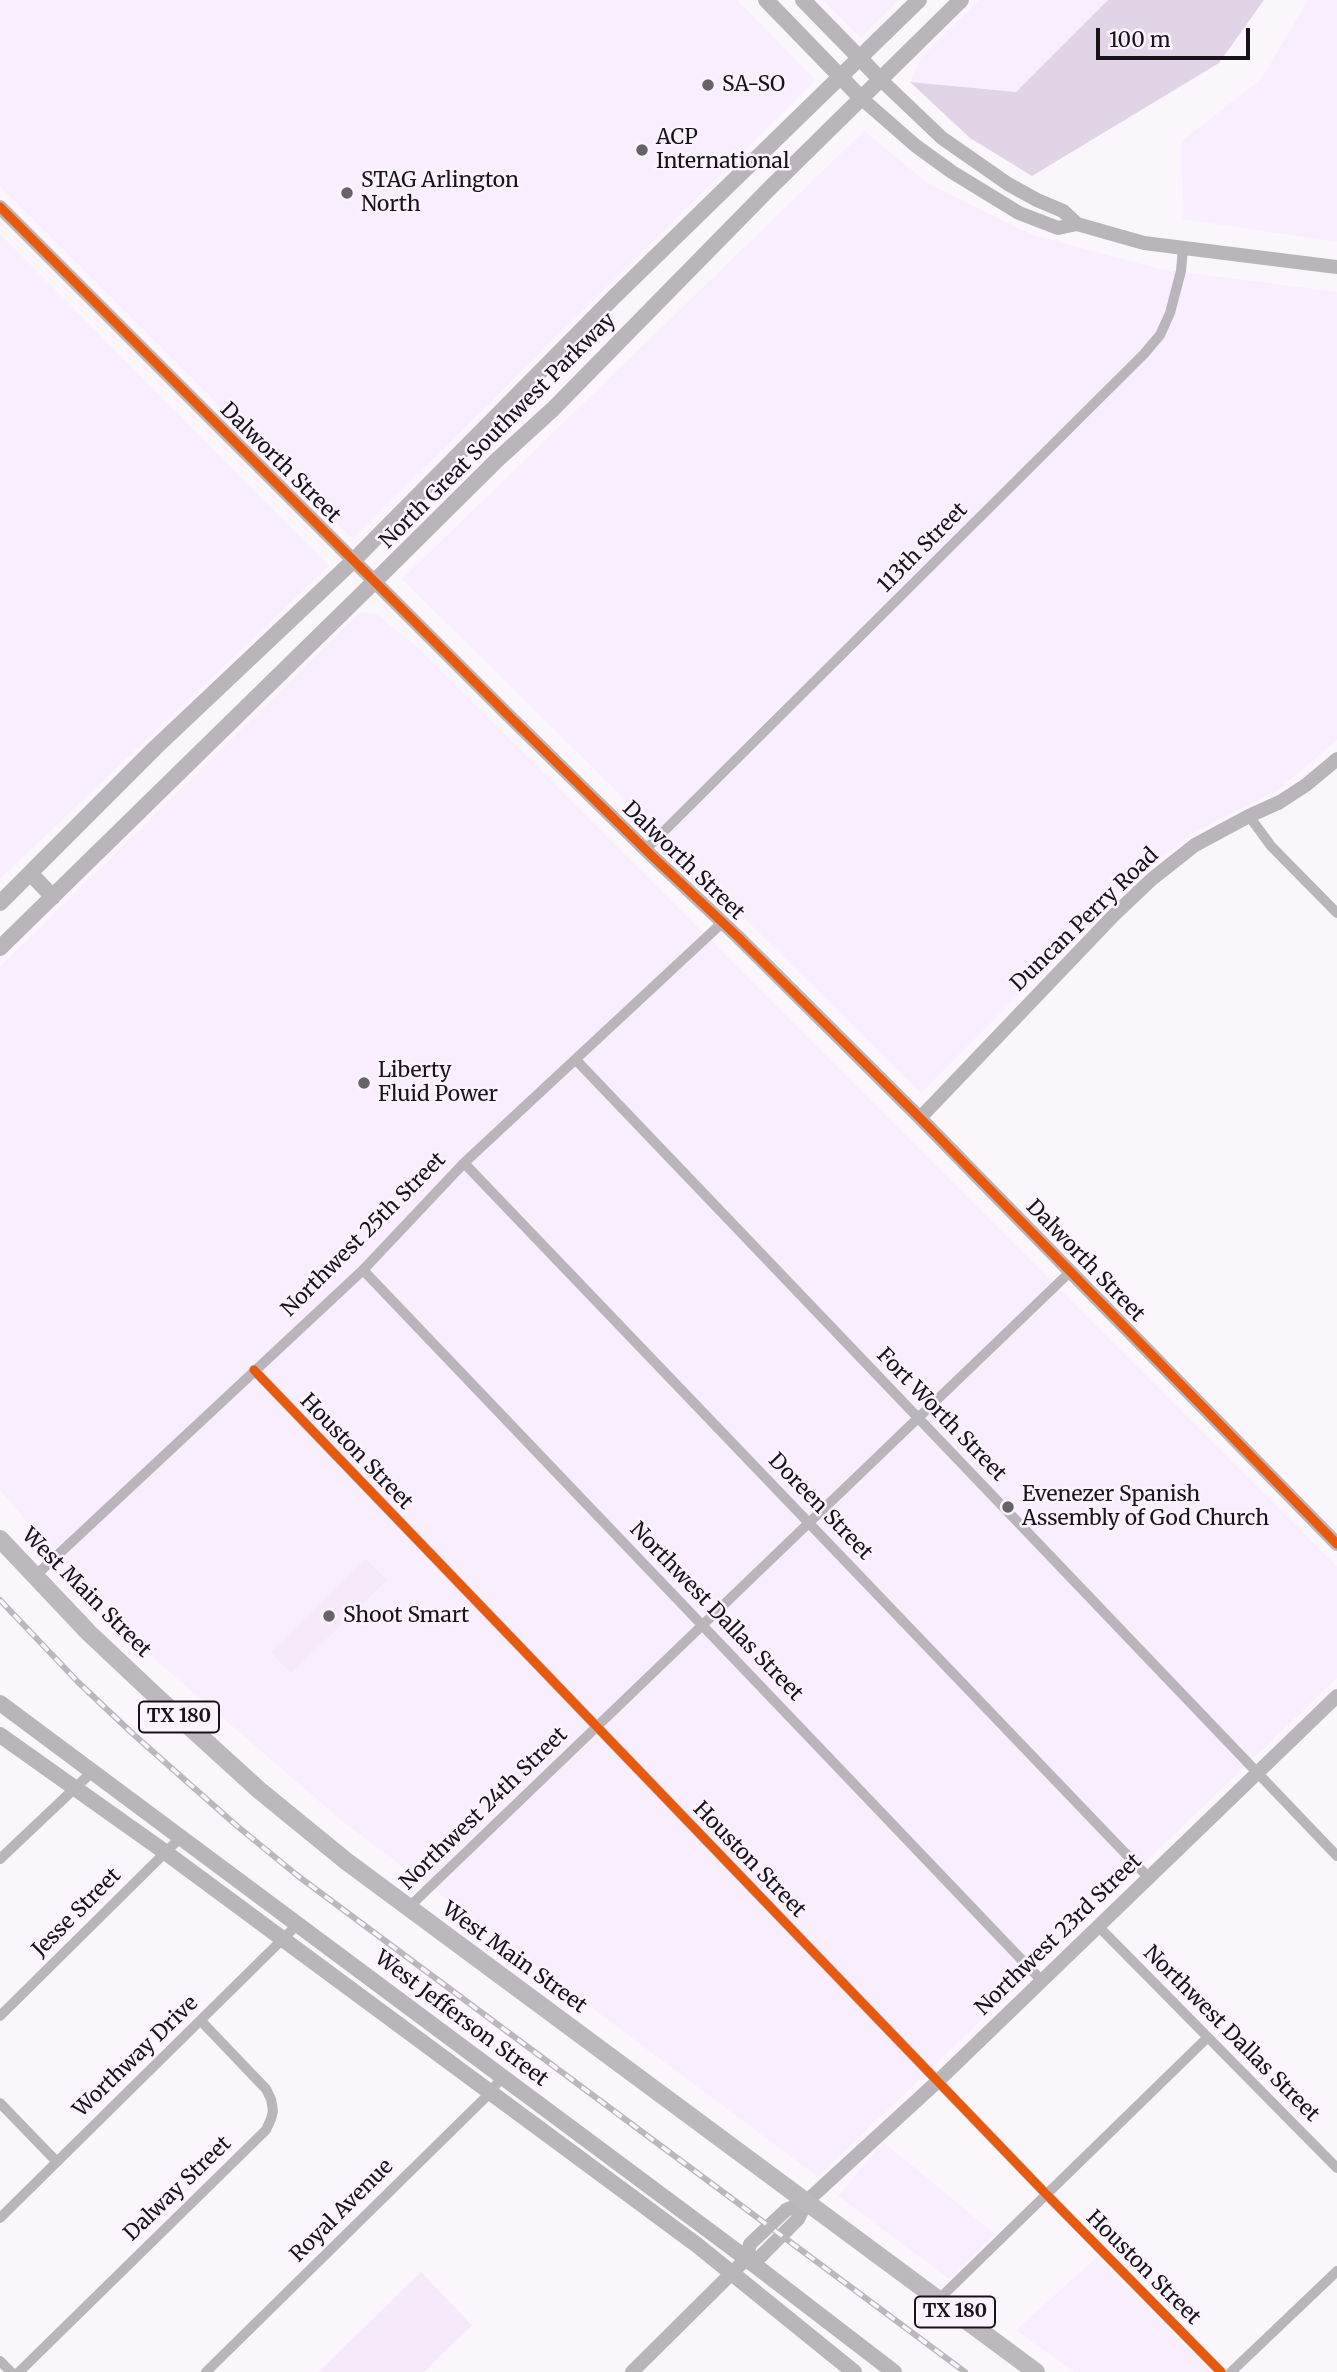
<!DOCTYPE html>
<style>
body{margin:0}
#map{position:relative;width:1337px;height:2372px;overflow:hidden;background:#faf6fc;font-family:Merriweather,serif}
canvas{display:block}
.scale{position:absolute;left:1096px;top:28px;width:154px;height:32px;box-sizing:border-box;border:4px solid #171319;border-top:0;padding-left:9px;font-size:21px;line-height:24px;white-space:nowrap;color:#171319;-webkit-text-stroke:5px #fbf4fe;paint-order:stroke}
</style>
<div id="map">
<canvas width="1337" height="2372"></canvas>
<div class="scale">100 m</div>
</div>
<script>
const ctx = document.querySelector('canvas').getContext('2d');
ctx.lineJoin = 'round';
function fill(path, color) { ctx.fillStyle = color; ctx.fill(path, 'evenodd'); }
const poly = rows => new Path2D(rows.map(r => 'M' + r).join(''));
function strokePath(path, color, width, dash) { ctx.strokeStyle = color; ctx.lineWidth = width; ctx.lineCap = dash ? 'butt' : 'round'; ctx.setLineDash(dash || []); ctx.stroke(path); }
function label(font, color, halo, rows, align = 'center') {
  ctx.font = font + ' Merriweather,serif'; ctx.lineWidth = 5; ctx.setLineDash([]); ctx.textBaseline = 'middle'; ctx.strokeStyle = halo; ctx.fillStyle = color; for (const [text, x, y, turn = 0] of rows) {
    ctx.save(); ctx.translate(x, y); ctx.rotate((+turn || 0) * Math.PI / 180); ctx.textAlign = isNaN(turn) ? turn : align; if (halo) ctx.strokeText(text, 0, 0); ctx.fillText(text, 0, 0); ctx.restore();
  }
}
fill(poly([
 [0,0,737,0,816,80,352,539,0,187],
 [823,0,899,0,861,38],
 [979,0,1108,0,1016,92,910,82,921,57],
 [1308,0,1337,0,1337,242,1183,219,1181,142,1262,78],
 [864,131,929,184,1030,234,1160,269,1337,292,1337,740,1277,791,1196,831,1137,876,921,1093,402,579],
 [0,234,329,566,0,879],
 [360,612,377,614,425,654,1337,1566,1337,1678,818,2177,342,1821,144,1650,68,1570,0,1490,0,967],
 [883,2142,995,2234,949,2279,838,2196],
 [1097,2257,1211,2372,1074,2372,1016,2330]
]), '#f9eefe');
fill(poly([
 [366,1559,387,1580,291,1673,271,1652],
 [421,2272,472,2325,424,2372,318,2372]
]), '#f6eafa');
fill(poly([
 [1108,0,1264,0,1219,63,1032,176,970,138,910,82,1016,92]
]), '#e2d4e7');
strokePath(poly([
 [1249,816,1271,846,1337,913],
 [645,850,1144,354,1160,335,1170,313,1181,271,1183,248],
 [576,1060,1337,1856],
 [464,1163,1148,1877],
 [363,1270,1042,1981],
 [254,1370,1047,2195,1221,2372],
 [34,1577,363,1270,464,1163,723,922],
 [0,1859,93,1771],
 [408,1908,1071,1271],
 [1098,1926,1337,2168],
 [0,2016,181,1837],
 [0,2103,57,2162],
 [0,2218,298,1924],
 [938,2300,1207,2038],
 [0,2361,11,2372],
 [19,2372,266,2130,271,2119,273,2111,271,2099,266,2089,201,2021],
 [206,2372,491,2092,502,2076],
 [1231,2372,1337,2271]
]), '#b9b5bb', 10);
strokePath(poly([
 [881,80,942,138,1008,184,1037,200,1063,211,1077,224],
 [861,98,916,146,952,172,1019,213,1058,228,1077,224,1144,243,1337,267],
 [0,207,509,716,651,855,738,937,920,1118,1337,1544],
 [920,1118,1114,915,1152,879,1195,845,1249,816,1280,802,1306,785,1337,759],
 [746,2259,760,2257,798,2219,807,2201],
 [632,2372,746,2259,750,2244,786,2210,807,2201,938,2081,1337,1696]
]), '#b9b5bb', 14);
strokePath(poly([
 [766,0,861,98],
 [803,0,881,80],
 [30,873,53,897],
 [0,903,155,748,353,561,614,297,919,0],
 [0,948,374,582,497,460,553,409,769,189,961,0],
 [0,1703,735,2250,894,2372],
 [0,1735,165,1852,697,2245,854,2372]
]), '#b9b5ba', 16);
strokePath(poly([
 [0,1539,89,1633,158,1698,259,1790,346,1861,1036,2372]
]), '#bcb8be', 18);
const rail = poly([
 [0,1600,78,1682,133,1734,237,1826,298,1876,965,2372]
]);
strokePath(rail, '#bbb8bb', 6);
strokePath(rail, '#fbf4fe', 3.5, [10]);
strokePath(poly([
 [0,207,509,716,651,855,738,937,920,1118,1337,1544],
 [254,1370,1047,2195,1221,2372]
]), '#e8590c', 9);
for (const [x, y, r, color] of [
 [708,85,7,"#666268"],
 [642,150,7,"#666268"],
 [347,193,7,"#666268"],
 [364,1083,7,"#666268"],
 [1008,1507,7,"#666268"],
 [329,1616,7,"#666268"]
]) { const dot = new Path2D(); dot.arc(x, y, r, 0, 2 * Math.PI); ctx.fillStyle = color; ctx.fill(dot); strokePath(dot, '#fbf4fe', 2.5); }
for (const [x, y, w] of [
 [179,1717,80],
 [955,2312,80]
]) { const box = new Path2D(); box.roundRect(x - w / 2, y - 15.5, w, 31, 5); ctx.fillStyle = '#fbf4fe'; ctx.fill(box); strokePath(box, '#171319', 2); }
label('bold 19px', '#171319', null, [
 ["TX 180",179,1717],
 ["TX 180",955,2312]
]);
label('21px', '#171319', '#fbf4fe', [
 ["SA-SO",722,85],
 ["ACP",656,138],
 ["International",656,162],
 ["STAG Arlington",361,181],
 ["North",361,205],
 ["Liberty",378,1071],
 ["Fluid Power",378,1095],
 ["Evenezer Spanish",1022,1495],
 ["Assembly of God Church",1022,1519],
 ["Shoot Smart",343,1616]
], 'left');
label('21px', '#171319', '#fbf4fe', [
 ["North Great Southwest Parkway",498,431,-45],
 ["Dalworth Street",280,463,45],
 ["113th Street",923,548,-45],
 ["Dalworth Street",683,861,44],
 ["Duncan Perry Road",1085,920,-44],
 ["Northwest 25th Street",364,1235,-45],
 ["Dalworth Street",1085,1261,46],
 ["Fort Worth Street",941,1415,46],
 ["Houston Street",356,1452,46],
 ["Doreen Street",820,1507,46],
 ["West Main Street",86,1593,45],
 ["Northwest Dallas Street",716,1612,46],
 ["Northwest 24th Street",484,1809,-44],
 ["Houston Street",749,1860,46],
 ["Jesse Street",77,1913,-45],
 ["Northwest 23rd Street",1059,1935,-44],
 ["West Main Street",514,1958,36],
 ["West Jefferson Street",461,2019,37],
 ["Northwest Dallas Street",1231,2034,45],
 ["Worthway Drive",136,2057,-44],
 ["Dalway Street",178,2189,-44],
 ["Royal Avenue",342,2211,-45],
 ["Houston Street",1143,2268,45]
]);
</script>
